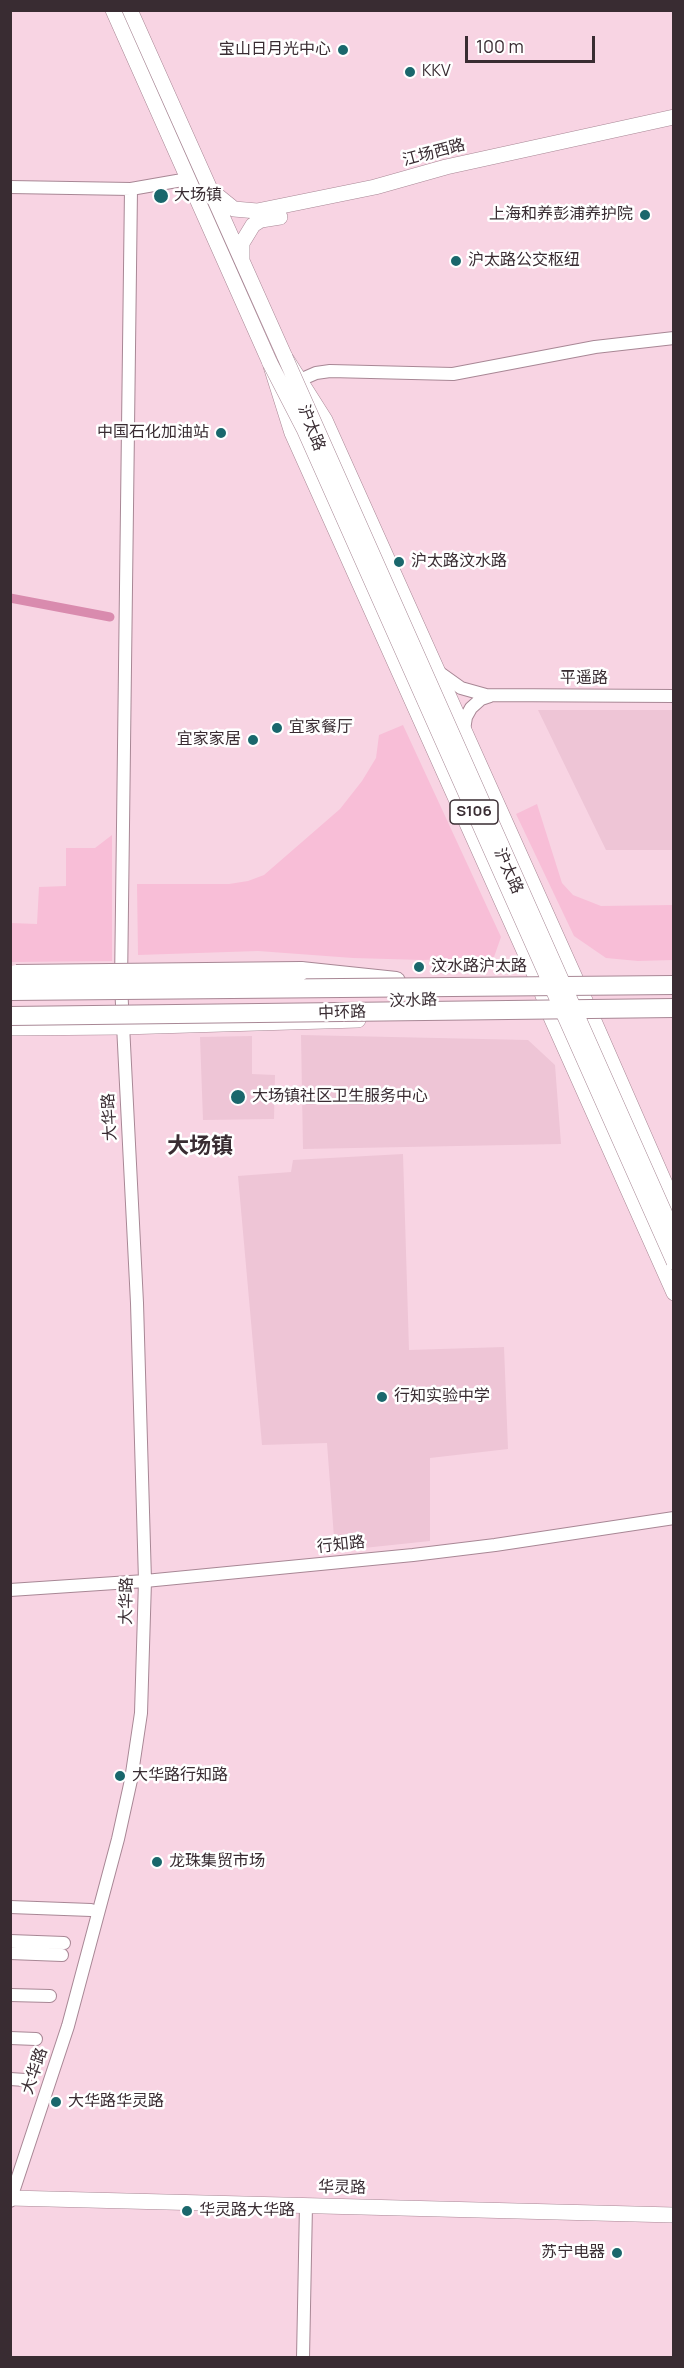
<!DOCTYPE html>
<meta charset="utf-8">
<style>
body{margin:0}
#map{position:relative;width:684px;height:2368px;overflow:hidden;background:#f8d4e3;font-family:Manrope,sans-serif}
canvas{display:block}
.frame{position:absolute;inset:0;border:12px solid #392c32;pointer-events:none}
.scale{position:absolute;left:465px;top:36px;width:130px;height:27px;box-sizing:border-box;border:3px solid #392c32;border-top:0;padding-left:8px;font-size:18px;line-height:21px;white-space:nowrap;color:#392c32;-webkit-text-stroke:4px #fff;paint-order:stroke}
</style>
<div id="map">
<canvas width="684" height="2368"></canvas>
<div class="frame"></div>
<div class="scale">100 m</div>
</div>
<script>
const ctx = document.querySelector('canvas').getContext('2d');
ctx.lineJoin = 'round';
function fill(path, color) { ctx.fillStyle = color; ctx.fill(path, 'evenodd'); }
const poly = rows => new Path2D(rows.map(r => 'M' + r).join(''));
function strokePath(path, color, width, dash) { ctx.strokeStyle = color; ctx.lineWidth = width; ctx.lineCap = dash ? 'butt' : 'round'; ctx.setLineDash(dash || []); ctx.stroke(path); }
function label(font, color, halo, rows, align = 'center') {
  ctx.font = font + ' Manrope,"Noto Sans SC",sans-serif'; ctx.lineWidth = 5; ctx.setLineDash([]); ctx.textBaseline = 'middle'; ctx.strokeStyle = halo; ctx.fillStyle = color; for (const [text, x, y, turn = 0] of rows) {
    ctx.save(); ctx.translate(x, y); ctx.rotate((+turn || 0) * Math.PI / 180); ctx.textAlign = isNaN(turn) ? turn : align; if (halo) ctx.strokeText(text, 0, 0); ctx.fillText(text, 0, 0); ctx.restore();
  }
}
fill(poly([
 [538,710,673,710,673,850,606,850],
 [301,1035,528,1040,555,1065,561,1144,303,1149],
 [252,1036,252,1074,275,1075,274,1119,203,1120,200,1037],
 [403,1154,409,1350,504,1347,508,1449,430,1458,430,1541,335,1551,327,1443,262,1445,238,1176,291,1172,293,1160]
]), '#eec5d6');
fill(poly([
 [403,725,501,937,494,957,423,960,353,958,258,951,138,955,137,884,229,884,248,881,264,875,340,809,362,781,376,758,379,735],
 [537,804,562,883,573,895,601,906,673,905,673,960,638,961,606,958,574,936,516,814],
 [112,835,112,961,11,962,11,923,37,924,39,887,66,886,66,848,95,848]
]), '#f8bed7');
strokePath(poly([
 [10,598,110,617]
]), '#d98bae', 9);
const minor = poly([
 [10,187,131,189,188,179],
 [300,380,316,373,330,371,453,374,595,347,674,338],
 [440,673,461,688,486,695,674,696],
 [464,730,466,717,471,708,481,699,490,696],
 [10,1590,145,1581,413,1555,495,1545,674,1518],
 [10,1907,91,1910],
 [10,1941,64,1943],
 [10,1953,62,1955],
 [10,1995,50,1996],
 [10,2038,36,2039],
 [10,2079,25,2080],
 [10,2201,68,2026,118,1839,131,1780,141,1713,145,1581,137,1303,121,985,131,189],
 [303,2358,306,2205]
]);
const major = poly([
 [113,10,270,363,292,433,538,982,550,1015,674,1293],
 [130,10,285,357,325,420,577,982,674,1204],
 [213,192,234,209,257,211,375,187,446,167,674,117],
 [242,259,242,243,253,225,261,220,280,217],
 [10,1028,122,1027,358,1020],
 [10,2198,674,2215]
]);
const highway = poly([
 [301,971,396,981]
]);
strokePath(minor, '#a88795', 14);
strokePath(major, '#a88795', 16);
strokePath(highway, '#a88795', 20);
strokePath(minor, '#fff', 12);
strokePath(major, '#fff', 15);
strokePath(highway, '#fff', 18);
const majorBridge = poly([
 [285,357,674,1234],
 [270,363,304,429,674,1262]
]);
const highwayBridge = poly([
 [16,974,301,971],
 [10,991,674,985],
 [10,1016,674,1008]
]);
strokePath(majorBridge, '#a88795', 16, []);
strokePath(highwayBridge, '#a88795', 20, []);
strokePath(majorBridge, '#fff', 15);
strokePath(highwayBridge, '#fff', 18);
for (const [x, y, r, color] of [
 [343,50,6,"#1a676c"],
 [410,72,6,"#1a676c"],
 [161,196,8,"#1a676c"],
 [645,215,6,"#1a676c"],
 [456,261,6,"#1a676c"],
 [221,433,6,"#1a676c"],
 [399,562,6,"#1a676c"],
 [277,728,6,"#1a676c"],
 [253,740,6,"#1a676c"],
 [419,967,6,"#1a676c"],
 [238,1097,8,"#1a676c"],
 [382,1397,6,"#1a676c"],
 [120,1776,6,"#1a676c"],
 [157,1862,6,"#1a676c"],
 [56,2102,6,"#1a676c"],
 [187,2211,6,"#1a676c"],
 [617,2253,6,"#1a676c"]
]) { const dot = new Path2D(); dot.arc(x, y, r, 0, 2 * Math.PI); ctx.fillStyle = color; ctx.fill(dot); strokePath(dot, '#fff', 2); }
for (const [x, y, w] of [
 [474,812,48]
]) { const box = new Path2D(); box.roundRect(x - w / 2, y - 12, w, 24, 4.5); ctx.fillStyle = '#fff'; ctx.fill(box); strokePath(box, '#392c32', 1.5); }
label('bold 15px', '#392c32', null, [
 ["S106",474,812]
]);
label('16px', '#392c32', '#fff', [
 ["宝山日月光中心",331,50,"right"],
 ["KKV",422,72],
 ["大场镇",174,196],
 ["上海和养彭浦养护院",633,215,"right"],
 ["沪太路公交枢纽",468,261],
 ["中国石化加油站",209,433,"right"],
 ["沪太路汶水路",411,562],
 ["宜家餐厅",289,728],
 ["宜家家居",241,740,"right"],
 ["汶水路沪太路",431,967],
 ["大场镇社区卫生服务中心",252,1097],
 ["行知实验中学",394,1397],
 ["大华路行知路",132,1776],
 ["龙珠集贸市场",169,1862],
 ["大华路华灵路",68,2102],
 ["华灵路大华路",199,2211],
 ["苏宁电器",605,2253,"right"]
], 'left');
label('16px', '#392c32', '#fff', [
 ["江场西路",434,153,-15],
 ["沪太路",311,428,69],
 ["平遥路",584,679],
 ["沪太路",508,871,66],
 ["汶水路",413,1001,-2],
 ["中环路",342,1013,-2],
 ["大华路",110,1117,-93],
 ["行知路",341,1545,-6],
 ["大华路",127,1601,-89],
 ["大华路",35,2071,-71],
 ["华灵路",342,2188,1]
]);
label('bold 22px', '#392c32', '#fff', [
 ["大场镇",200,1147]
]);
</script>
